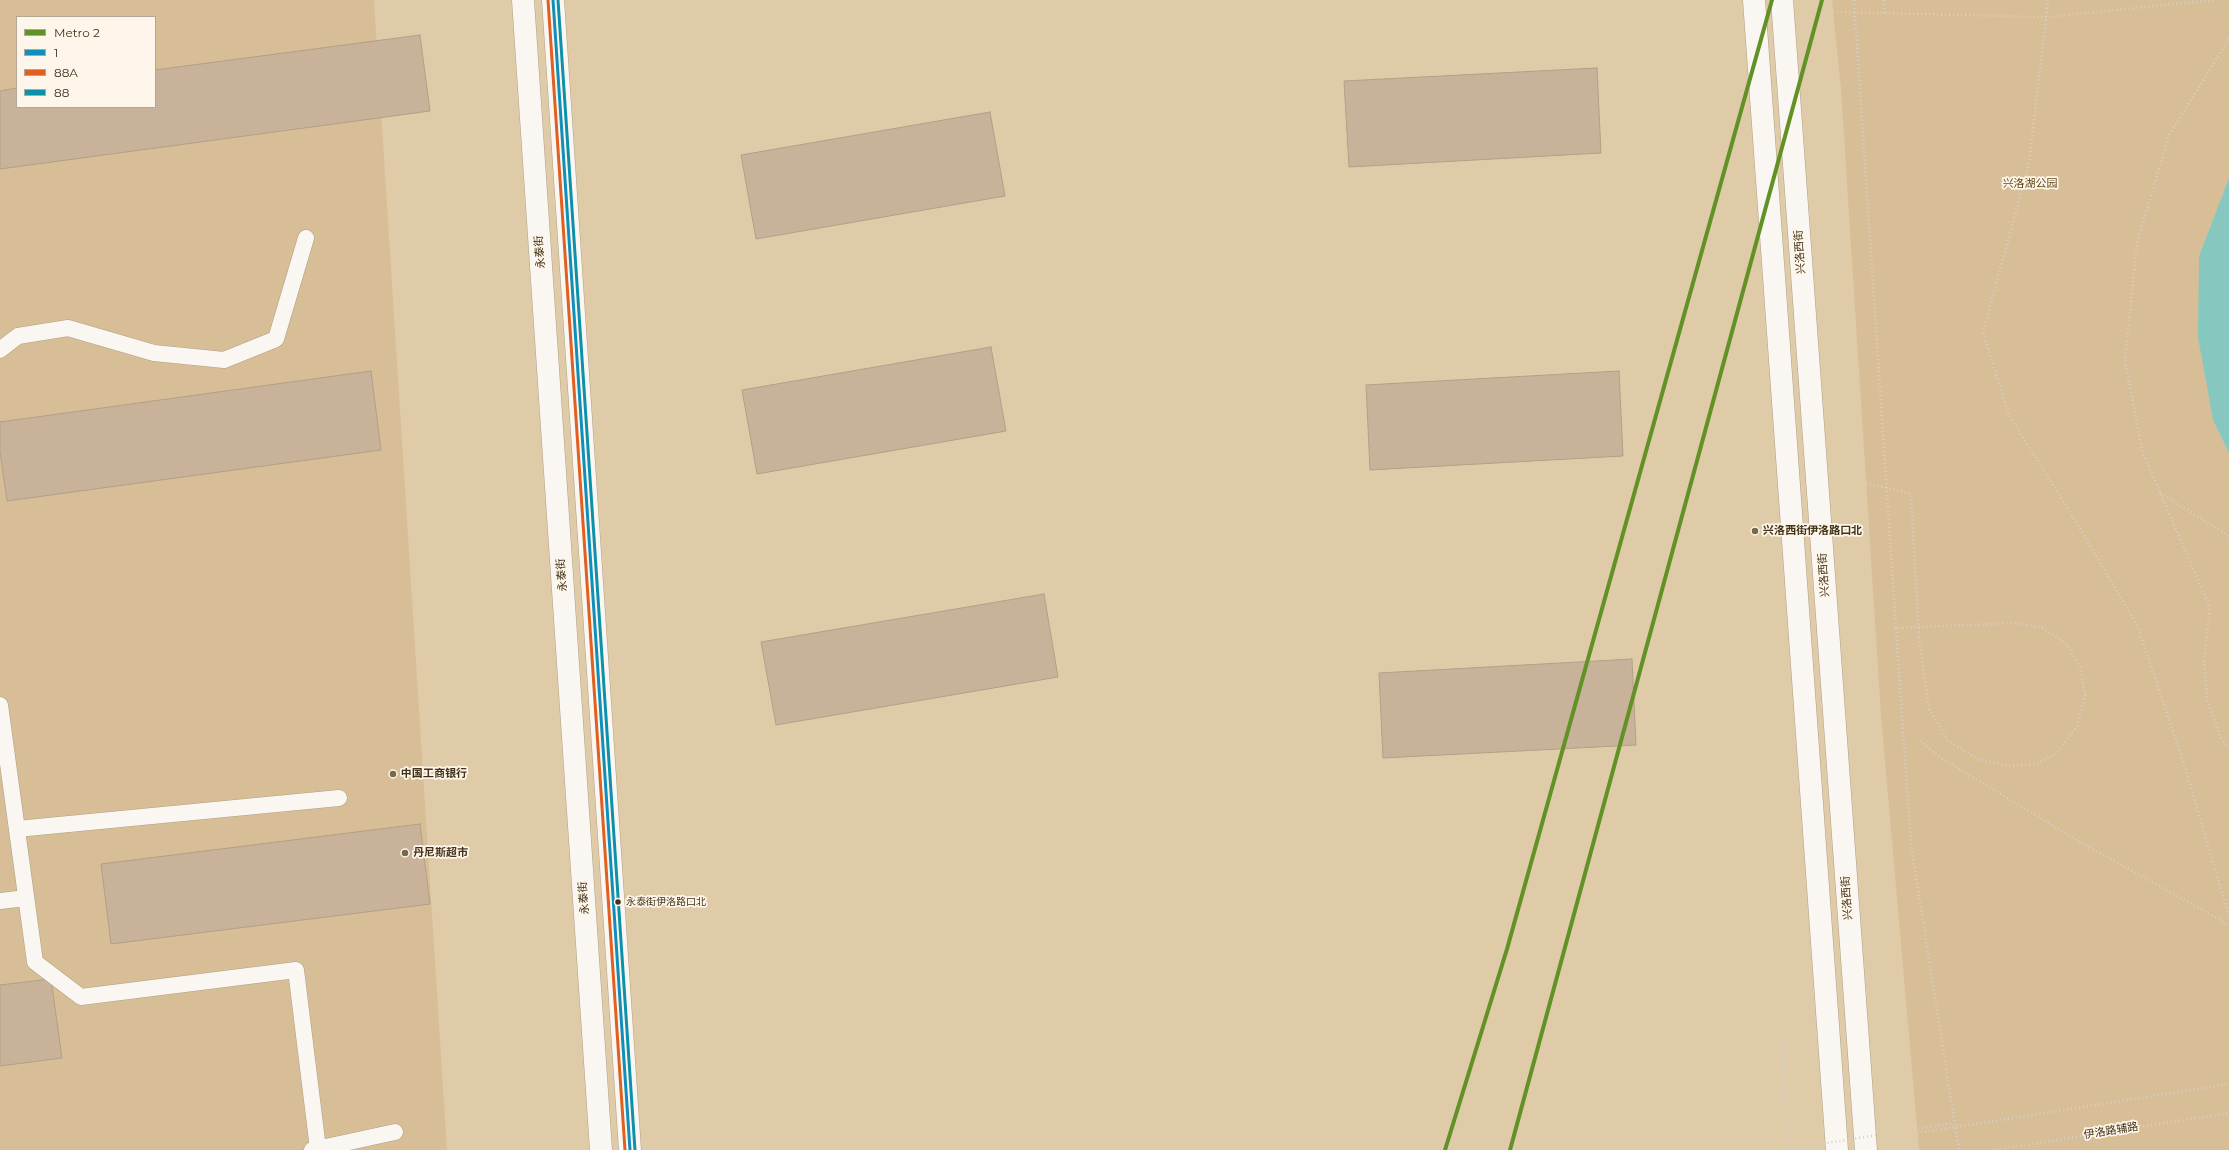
<!DOCTYPE html>
<meta charset="utf-8">
<style>
body{margin:0}
#map{position:relative;width:2229px;height:1150px;overflow:hidden;background:#e0cba9;font-family:Montserrat,sans-serif}
canvas{display:block}
.legend{position:absolute;left:16px;top:16px;width:140px;height:92px;box-sizing:border-box;background:#fef6ea;border:1px solid #b3a896;margin:0;padding:5px 7px;list-style:none;font-size:12px;color:#423219}
.legend li{display:flex;align-items:center;gap:8px;height:20px}
.legend b{width:20px;border:1px solid #b3a896}
</style>
<div id="map">
<canvas width="2229" height="1150"></canvas>
<ul class="legend">
<li><b style="height:5px;background:#629126"></b>Metro 2</li>
<li><b style="height:5px;background:#108fba"></b>1</li>
<li><b style="height:5px;background:#e06021"></b>88A</li>
<li><b style="height:5px;background:#0d91aa"></b>88</li>
</ul>
</div>
<script>
const ctx = document.querySelector('canvas').getContext('2d');
ctx.lineJoin = 'round';
function fill(path, color) { ctx.fillStyle = color; ctx.fill(path, 'evenodd'); }
const poly = rows => new Path2D(rows.map(r => 'M' + r).join(''));
function strokePath(path, color, width, dash) { ctx.strokeStyle = color; ctx.lineWidth = width; ctx.lineCap = dash ? 'butt' : 'round'; ctx.setLineDash(dash || []); ctx.stroke(path); }
function label(font, color, halo, rows, align = 'center') {
  ctx.font = font + ' Montserrat,"Noto Sans SC",sans-serif'; ctx.lineWidth = 3.5; ctx.setLineDash([]); ctx.textBaseline = 'middle'; ctx.strokeStyle = halo; ctx.fillStyle = color; for (const [text, x, y, turn = 0] of rows) {
    ctx.save(); ctx.translate(x, y); ctx.rotate((+turn || 0) * Math.PI / 180); ctx.textAlign = isNaN(turn) ? turn : align; if (halo) ctx.strokeText(text, 0, 0); ctx.fillText(text, 0, 0); ctx.restore();
  }
}
fill(poly([
 [0,0,374,0,447,1150,0,1150],
 [17,17,155,17,155,107,17,107],
 [1832,0,2229,0,2229,178,2199,256,2213,420,2229,453,2229,1150,1919,1150,1881,716,1841,90]
]), '#d8be97');
fill(poly([
 [2229,178,2229,453,2213,420,2198,337,2199,256]
]), '#86c8c0');
const building = poly([
 [420,35,430,111,0,169,0,91,17,88,17,107,155,107,155,70,420,35],
 [1597,68,1601,153,1349,167,1344,81,1597,68],
 [990,112,1005,196,756,239,741,155,990,112],
 [991,347,1006,431,757,474,742,390,991,347],
 [371,371,381,450,7,501,0,452,0,422,371,371],
 [1619,371,1623,456,1370,470,1366,385,1619,371],
 [1044,594,1058,677,776,725,761,642,1044,594],
 [1632,659,1636,745,1383,758,1379,673,1632,659],
 [420,824,430,904,111,944,101,864,420,824],
 [51,979,62,1058,0,1066,0,985,51,979]
]);
fill(building, '#c8b39a');
strokePath(building, '#b39f87', 1);
const lane = poly([
 [0,350,18,336,68,328,154,353,224,360,276,339,306,238],
 [0,705,35,962,81,997,296,970,318,1149],
 [17,829,339,798],
 [0,901,26,898],
 [312,1150,395,1132]
]);
const secondary = poly([
 [523,0,601,1150],
 [553,0,630,1150],
 [1754,0,1837,1150],
 [1782,0,1866,1150]
]);
strokePath(lane, '#af9f84', 17);
strokePath(secondary, '#af9f84', 23);
strokePath(poly([
 [1884,0,1885,13],
 [2048,0,2029,164,1983,332,2009,415,2067,507,2137,625,2183,761,2229,916],
 [1833,12,2047,17,2213,0],
 [2229,39,2169,135,2137,242,2125,360,2142,451,2210,608,2204,660,2207,699,2221,738,2229,748],
 [1866,483,1911,494,1919,637],
 [2160,493,2229,536],
 [1920,741,1941,758,2070,836,2229,925],
 [1782,1030,1788,1149],
 [1917,1133,2229,1084],
 [1993,1150,2229,1113]
]), '#d7d0c5', 2.5, [1, 3]);
strokePath(lane, '#faf7f2', 16);
strokePath(secondary, '#faf7f2', 22);
strokePath(poly([
 [1854,0,1896,628,2016,623,2043,628,2067,644,2080,667,2085,695,2077,726,2057,753,2036,764,2008,766,1977,759,1948,740,1929,709,1919,637],
 [1896,628,1911,845,1959,1150],
 [1788,1149,1954,1123]
]), '#d7d0c5', 2.5, [1, 3]);
strokePath(poly([
 [553,0,630,1150]
]), '#108fba', 3);
strokePath(poly([
 [548,0,625,1150]
]), '#e06021', 3);
strokePath(poly([
 [558,0,635,1150]
]), '#0d91aa', 3);
strokePath(poly([
 [1445,1150,1507,949,1772,0],
 [1510,1150,1822,0]
]), '#629126', 4);
for (const [x, y, r, color] of [
 [1755,531,4,"#79684b"],
 [393,774,4,"#79684b"],
 [405,853,4,"#79684b"],
 [618,902,3.5,"#423219"]
]) { const dot = new Path2D(); dot.arc(x, y, r, 0, 2 * Math.PI); ctx.fillStyle = color; ctx.fill(dot); strokePath(dot, '#fef6ea', 1.5); }
label('10px', '#423219', '#fef6ea', [
 ["永泰街伊洛路口北",626,902]
], 'left');
label('11px', '#664917', '#fef6ea', [
 ["兴洛湖公园",2030,184]
]);
label('11px', '#423219', '#fef6ea', [
 ["永泰街",540,252,-94],
 ["兴洛西街",1800,252,-94],
 ["永泰街",562,575,-94],
 ["兴洛西街",1824,575,-94],
 ["永泰街",584,898,-94],
 ["兴洛西街",1847,898,-94],
 ["伊洛路辅路",2111,1131,-9]
]);
label('bold 11px', '#423219', '#fef6ea', [
 ["兴洛西街伊洛路口北",1763,531],
 ["中国工商银行",401,774],
 ["丹尼斯超市",413,853]
], 'left');
</script>
